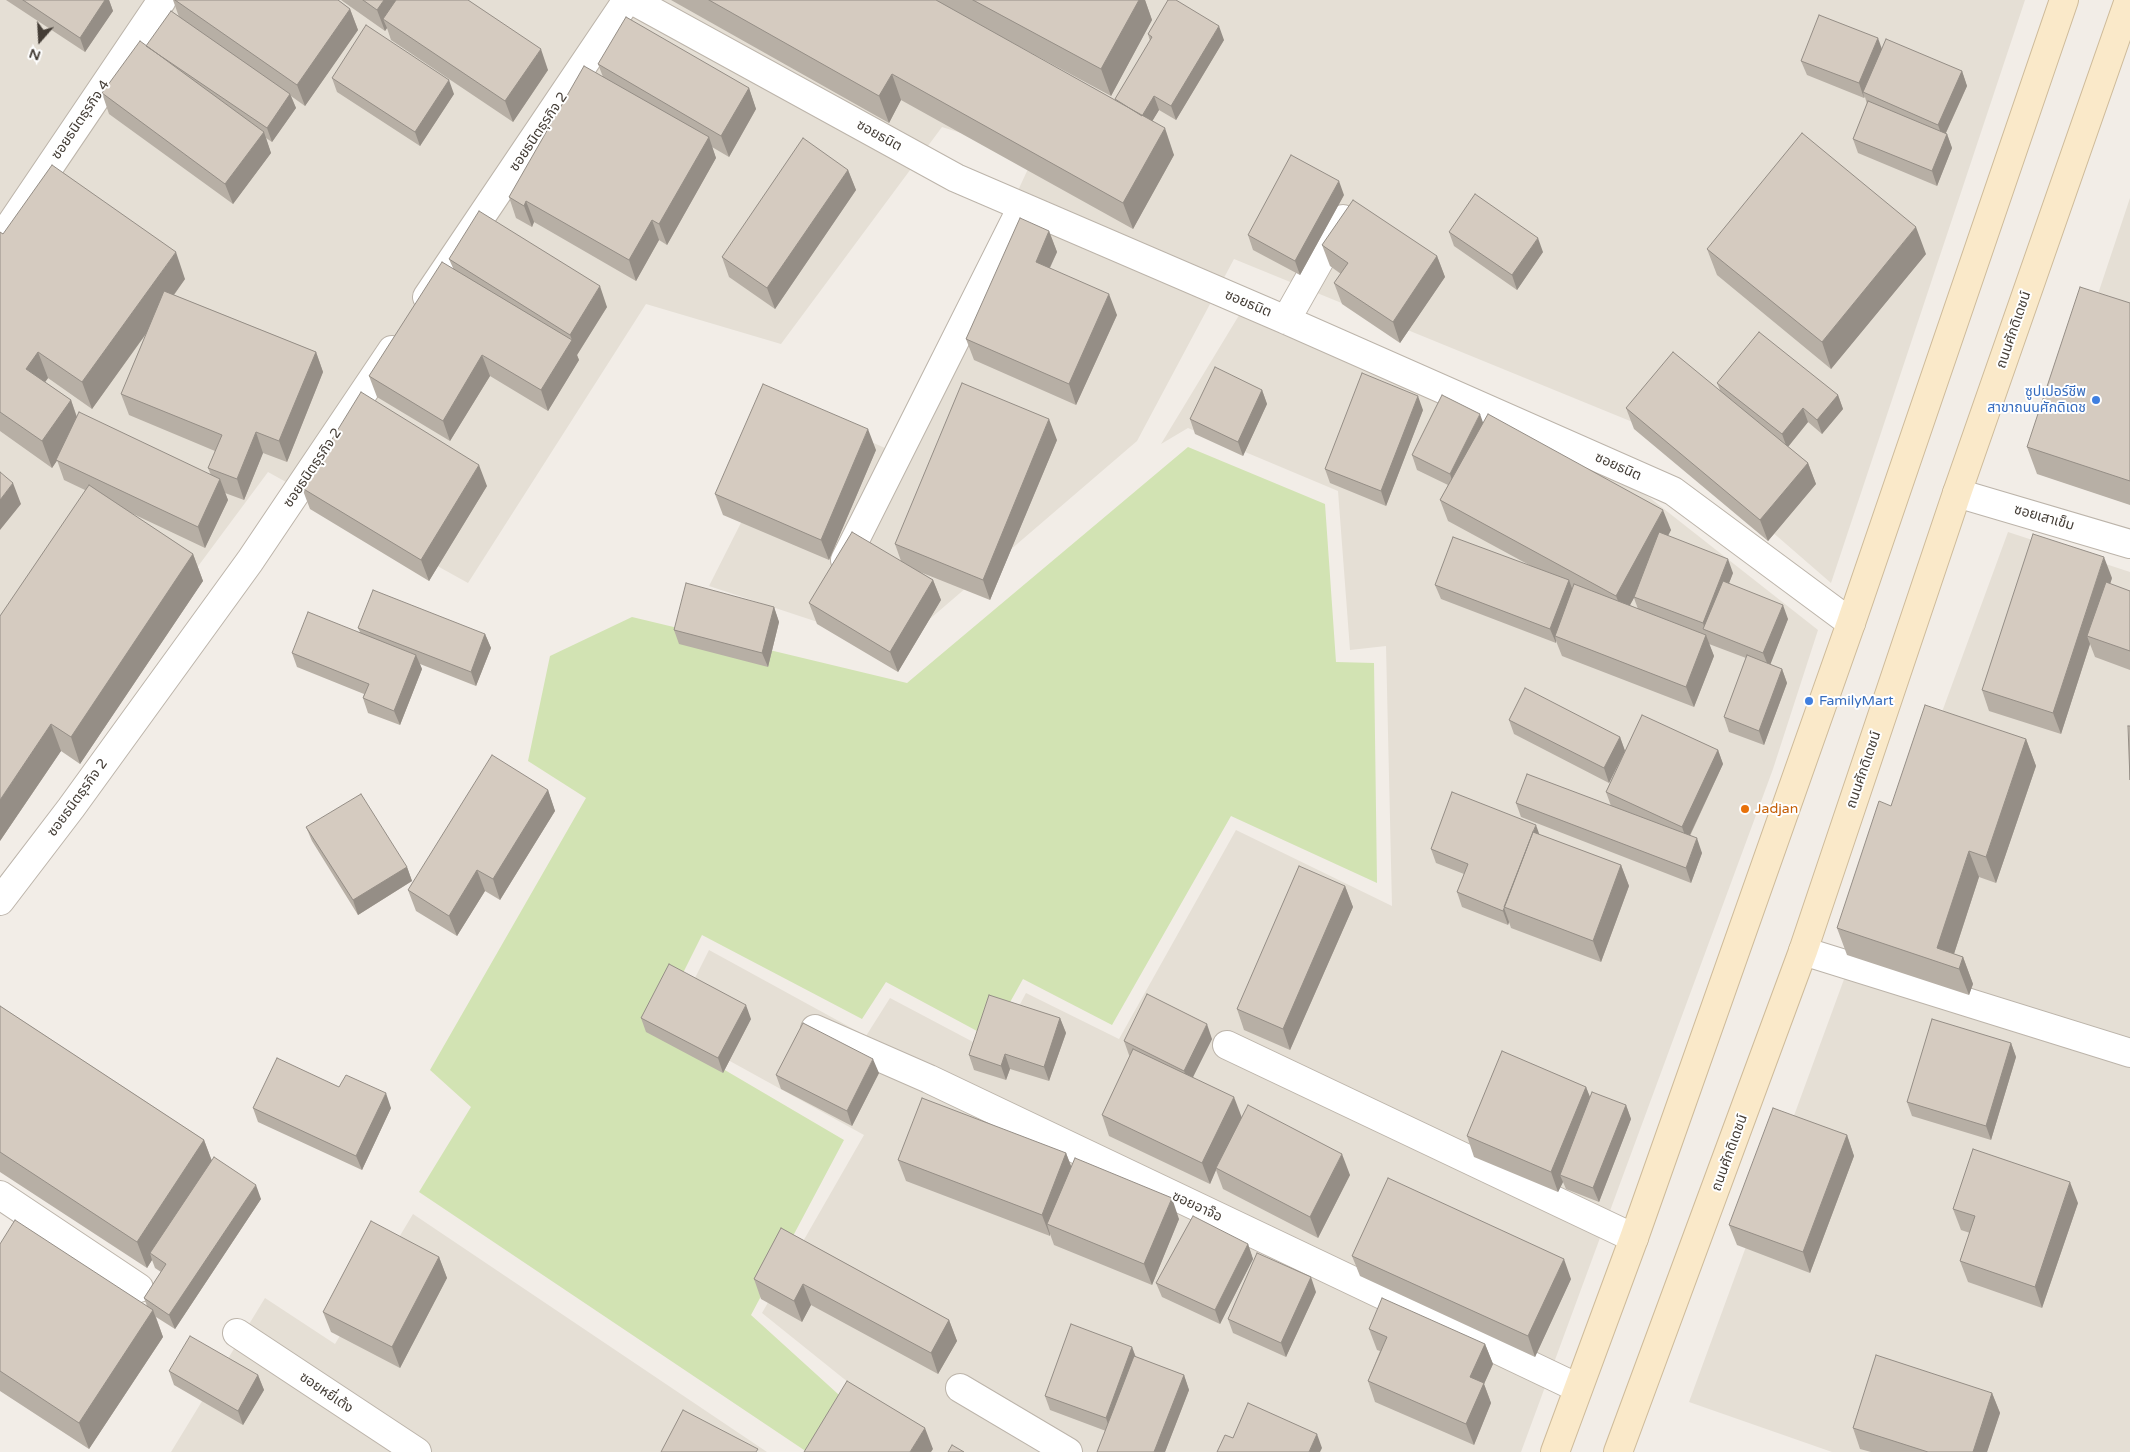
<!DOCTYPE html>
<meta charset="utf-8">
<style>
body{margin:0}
#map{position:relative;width:2130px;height:1452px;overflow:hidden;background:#f2ede7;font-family:"Varela Round",sans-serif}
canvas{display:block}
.north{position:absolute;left:15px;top:15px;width:50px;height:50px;-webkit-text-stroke:4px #fff;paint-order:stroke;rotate:199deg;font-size:14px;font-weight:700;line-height:20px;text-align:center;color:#443d36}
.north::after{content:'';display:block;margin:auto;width:18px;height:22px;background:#443d36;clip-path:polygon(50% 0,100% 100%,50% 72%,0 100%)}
</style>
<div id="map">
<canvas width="2130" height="1452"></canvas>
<div class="north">N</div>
</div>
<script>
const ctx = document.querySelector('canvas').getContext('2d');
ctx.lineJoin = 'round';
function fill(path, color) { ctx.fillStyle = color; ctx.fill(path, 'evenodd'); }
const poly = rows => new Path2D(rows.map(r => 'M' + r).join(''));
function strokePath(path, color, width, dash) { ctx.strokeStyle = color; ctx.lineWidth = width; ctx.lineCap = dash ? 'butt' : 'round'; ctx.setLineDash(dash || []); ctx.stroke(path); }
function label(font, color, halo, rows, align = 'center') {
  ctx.font = font + ' "Varela Round","Noto Sans Thai",sans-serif'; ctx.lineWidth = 4; ctx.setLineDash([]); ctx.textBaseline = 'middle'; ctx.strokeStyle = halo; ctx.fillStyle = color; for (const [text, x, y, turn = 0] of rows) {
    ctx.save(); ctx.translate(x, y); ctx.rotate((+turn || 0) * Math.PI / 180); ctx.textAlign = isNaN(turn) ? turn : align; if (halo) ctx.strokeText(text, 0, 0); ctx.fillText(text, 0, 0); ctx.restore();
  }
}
fill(poly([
 [0,0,2025,0,1831,583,1657,432,1234,259,1137,441,896,648,709,586,798,410,885,448,1002,225,1034,156,942,127,781,344,646,304,468,583,268,472,0,833],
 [2130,198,2130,318,2094,306],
 [1241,312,1627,485,1650,498,1818,630,1773,769,1521,1452,835,1452,869,1399,762,1313,864,1135,670,1028,709,950,866,1036,890,998,994,1053,1026,993,1119,1039,1236,830,1392,906,1386,646,1350,650,1338,491,1188,428,1161,444],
 [2008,532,2130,572,2130,1452,1832,1452,1689,1402],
 [413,1214,767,1452,171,1452,265,1298,335,1344]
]), '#e5dfd5');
fill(poly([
 [1188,447,1325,504,1336,662,1374,663,1377,883,1231,816,1112,1025,1023,979,990,1038,886,982,862,1019,702,935,655,1029,844,1140,751,1315,849,1404,807,1452,419,1192,471,1107,430,1070,586,798,528,761,550,656,632,617,907,683]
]), '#d2e3b3');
const minor = poly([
 [632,0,956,178,1286,320,1673,491,1851,623],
 [0,240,162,0],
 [427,297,627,0],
 [1286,320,1343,219],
 [1957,493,2130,544],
 [845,560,1022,207],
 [0,901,71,808,250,561,392,350],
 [1803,951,2130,1053],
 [815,1029,929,1079,1578,1388],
 [1227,1045,1634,1238],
 [0,1195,139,1288],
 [237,1333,417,1452],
 [960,1388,1068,1452]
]);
const secondary = poly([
 [1555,1452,1634,1238,1851,623,2064,0],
 [1618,1452,1803,951,1957,493,2129,0]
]);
strokePath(minor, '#bcb4aa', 30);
strokePath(secondary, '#cebb9a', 30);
strokePath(minor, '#fff', 28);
strokePath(secondary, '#fae9c9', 28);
fill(poly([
 [6,0,109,0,113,11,85,52],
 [173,0,338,0,350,9,358,30,305,106,291,96,296,108,272,142,266,138,271,153,233,204,109,114,102,93,146,46,179,17],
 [341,0,468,0,548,70,513,122,391,40,387,28,385,31],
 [671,0,1145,0,1152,20,1111,96,998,35,1115,100,1115,99,1150,41,1148,34,1224,40,1176,120,1159,110,1152,121,1174,155,1133,229,901,100,889,123],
 [1882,49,1962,71,1967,86,1946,133,1947,134,1952,148,1937,186,1858,153,1853,139,1867,104,1865,97,1864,98,1807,75,1801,61],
 [598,64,749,88,756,109,729,157,712,147,716,158,667,245,659,240,636,281,534,222,532,227,516,218,509,197,603,77],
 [332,78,454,94,420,146,337,92],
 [848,170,856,190,775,309,729,277,722,257],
 [1344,195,1300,275,1253,250,1248,235],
 [1049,231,1057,252,1050,268,1117,315,1076,405,974,360,966,339],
 [0,232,3,234,185,279,174,295,316,352,323,372,287,462,263,453,244,500,225,493,228,500,205,548,129,512,193,554,203,581,80,764,61,751,0,841,85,490,64,480,57,460,52,468,0,431],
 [146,334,121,394,129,415,215,451,208,468,211,475,77,417,71,400,45,382,48,378,92,409],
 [1449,232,1543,252,1517,290,1454,246],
 [1322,245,1437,256,1445,277,1400,343,1342,304,1334,283,1341,274,1330,266],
 [1707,249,1926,254,1831,369,1717,275],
 [449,259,607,307,577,355,579,360,548,411,490,376,450,441,377,397,369,376,453,268],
 [2130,303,2130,505,2037,474,2027,447],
 [1717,383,1838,395,1843,409,1822,434,1808,422,1788,447,1808,463,1816,484,1768,541,1634,429,1626,408,1720,390],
 [1262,390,1267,404,1243,456,1195,434,1190,419],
 [1423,410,1386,506,1330,483,1325,469],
 [1483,422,1671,530,1668,536,1733,573,1729,583,1788,619,1770,664,1782,669,1787,683,1764,745,1729,732,1724,717,1746,658,1709,644,1714,656,1694,707,1562,656,1556,641,1556,643,1441,599,1435,585,1531,566,1448,521,1440,500,1448,485,1417,470,1412,455],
 [1634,598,1638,609,1630,605],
 [1057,440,990,600,920,572,933,580,941,600,898,672,817,624,809,603,901,561,895,544],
 [876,450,829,560,723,515,715,494],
 [487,486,429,581,310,509,302,488],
 [2112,578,2110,584,2130,591,2130,670,2095,657,2090,644,2061,734,1989,711,1982,690],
 [774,607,779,622,768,667,679,644,674,630],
 [358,628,485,634,491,648,476,686,420,664,422,669,400,725,368,713,363,698,364,694,297,667,292,653,360,632],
 [1509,720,1620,737,1625,751,1718,750,1723,764,1690,836,1702,853,1691,883,1521,817,1516,803,1611,806,1606,792,1620,761,1609,783,1514,734],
 [2026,739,2036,766,1996,883,1979,877,1954,954,1963,957,1973,984,1969,995,1847,955,1837,928,1891,806],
 [548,790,555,811,500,900,485,891,457,936,416,911,408,890],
 [306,827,407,867,412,881,358,915,312,841],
 [1540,835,1621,865,1629,886,1601,962,1511,928,1509,922,1508,925,1462,907,1457,892,1464,874,1436,863,1431,849],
 [1345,886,1353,907,1290,1050,1244,1030,1237,1009],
 [0,1006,204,1140,212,1161,261,1199,175,1329,156,1317,163,1337,89,1449,0,1391,0,1244,147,1306,144,1298,161,1272,155,1268,152,1260,147,1268,0,1172],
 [641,1018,751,1019,723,1073,646,1032],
 [1060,1018,1066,1033,1049,1081,1010,1069,1006,1080,974,1070,969,1055],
 [1212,1039,1193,1077,1242,1118,1350,1175,1318,1238,1223,1189,1216,1170,1210,1184,1109,1136,1102,1115,1130,1056,1129,1055,1124,1041],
 [2011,1043,2016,1057,1991,1140,1912,1116,1907,1102],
 [879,1073,852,1126,781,1089,776,1075],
 [1586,1087,1590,1098,1626,1105,1631,1119,1599,1202,1566,1189,1563,1182,1558,1192,1474,1157,1467,1136],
 [253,1108,391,1108,362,1170,258,1122],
 [1847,1135,1854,1156,1810,1273,1737,1245,1729,1225],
 [1066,1153,1071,1166,1179,1219,1152,1285,1054,1245,1050,1234,1050,1236,906,1181,898,1160],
 [2078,1203,2042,1308,1968,1282,1960,1261,1970,1233,1961,1230,1953,1209],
 [781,1228,949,1320,957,1341,938,1374,811,1305,802,1322,761,1299,754,1279],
 [1248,1244,1253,1259,1220,1324,1162,1297,1156,1283],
 [1352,1256,1571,1279,1535,1357,1360,1276],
 [439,1257,447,1278,400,1368,331,1332,323,1312],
 [1316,1292,1286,1357,1233,1333,1228,1319],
 [1369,1329,1485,1344,1493,1364,1484,1384,1491,1403,1474,1445,1375,1402,1368,1381,1380,1351,1377,1350],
 [1132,1347,1136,1357,1184,1375,1189,1390,1165,1452,1097,1452,1106,1431,1050,1410,1045,1396],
 [169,1371,258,1375,264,1390,243,1425,174,1385],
 [1992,1393,2000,1413,1987,1452,1871,1452,1860,1449,1853,1428]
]), '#b7afa5');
fill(poly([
 [105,0,109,0,113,11,85,52,80,38],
 [384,0,407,0,383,19,387,28,385,31,377,10],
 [1139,0,1145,0,1152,20,1111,96,1101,69],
 [350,9,358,30,305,106,297,85],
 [1219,26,1224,40,1176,120,1171,106],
 [1878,38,1883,52,1863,92,1864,98,1859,83],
 [541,49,548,70,513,122,505,101],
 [1962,71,1967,86,1943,139,1938,125],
 [892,74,901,100,889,123,879,96],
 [449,80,454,94,420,146,415,132],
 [749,88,756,109,729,157,721,136],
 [290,94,296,108,272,142,267,128],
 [1154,96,1159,110,1147,130,1142,116],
 [1165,128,1174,155,1133,229,1123,203],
 [264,132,271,153,233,204,225,184],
 [1947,134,1952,148,1937,186,1932,171],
 [709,137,716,158,667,245,659,224],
 [848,170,856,190,775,309,767,288],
 [1339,181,1344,195,1300,275,1295,261],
 [526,201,534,222,532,227,524,206],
 [652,220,659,240,636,281,629,260],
 [1916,227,1926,254,1831,369,1822,342],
 [1049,231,1057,252,1043,282,1036,262],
 [1538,238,1543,252,1517,290,1512,275],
 [176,252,185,279,92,409,82,382],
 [1437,256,1445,277,1400,343,1393,322],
 [600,286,607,307,577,355,579,360,548,411,541,390,572,340,570,335],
 [1109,294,1117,315,1076,405,1069,384],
 [38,352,48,378,35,396,26,369],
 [316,352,323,372,287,462,279,441],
 [482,355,490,376,450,441,443,421],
 [1262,390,1267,404,1243,456,1238,442],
 [1838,395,1843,409,1822,434,1817,420],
 [1418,396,1423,410,1386,506,1381,491],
 [71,400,80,427,52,468,42,441],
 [1803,408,1808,422,1787,448,1782,434],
 [1480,414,1485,428,1455,489,1450,474],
 [1049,419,1057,440,990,600,983,580],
 [868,429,876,450,829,560,821,540],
 [256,432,263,453,244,500,237,479],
 [1808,463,1816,484,1768,541,1760,520],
 [479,465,487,486,429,581,421,560],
 [220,479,228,500,205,548,198,527],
 [13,483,21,504,0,530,0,500],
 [1663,510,1671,530,1624,616,1616,596],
 [193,554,203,581,80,764,71,737],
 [2104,557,2112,578,2092,638,2087,636,2090,644,2061,734,2053,713],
 [1728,559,1733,573,1710,632,1705,630,1703,623],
 [933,580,941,600,898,672,890,652],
 [1569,580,1574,594,1555,636,1556,641,1556,643,1550,629],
 [1783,605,1788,619,1769,668,1763,653],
 [774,607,779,622,768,667,762,653],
 [485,634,491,648,476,686,471,672],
 [1706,635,1714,656,1694,707,1686,687],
 [416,655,422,669,400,725,394,711],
 [1782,669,1787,683,1764,745,1759,731],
 [51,724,61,751,0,841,0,800],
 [1620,737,1625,751,1609,783,1604,768],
 [2026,739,2036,766,1996,883,1986,857],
 [1718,750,1723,764,1687,841,1682,827],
 [548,790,555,811,500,900,493,879],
 [1536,825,1541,839,1504,907],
 [1697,838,1702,853,1691,883,1686,868],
 [1969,851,1979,877,1950,966,1937,948],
 [1621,865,1629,886,1601,962,1593,941],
 [407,867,412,881,358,915,353,900],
 [477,870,485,891,457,936,449,916],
 [1345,886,1353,907,1290,1050,1283,1029],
 [1504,908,1509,922,1508,925,1503,911],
 [1963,957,1973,984,1969,995,1959,969],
 [746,1005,751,1019,723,1073,718,1058],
 [1060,1018,1066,1033,1049,1081,1044,1067],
 [1207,1024,1212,1039,1189,1085,1184,1071],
 [2011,1043,2016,1057,1991,1140,1986,1126],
 [1005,1054,1010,1069,1006,1080,1001,1066],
 [873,1059,879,1073,852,1126,847,1111],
 [1586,1087,1594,1107,1560,1175,1563,1182,1558,1192,1551,1172],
 [386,1093,391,1108,362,1170,356,1156],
 [1234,1097,1242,1118,1216,1168,1216,1170,1210,1184,1202,1163],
 [1626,1105,1631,1119,1599,1202,1593,1188],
 [1847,1135,1854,1156,1810,1273,1803,1252],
 [204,1140,214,1167,150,1253,152,1260,147,1268,137,1242],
 [1066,1153,1074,1174,1047,1224,1050,1234,1050,1236,1042,1215],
 [1342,1154,1350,1175,1318,1238,1310,1217],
 [2070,1182,2078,1203,2042,1308,2035,1287],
 [256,1185,261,1199,175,1329,169,1315],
 [1172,1198,1179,1219,1152,1285,1144,1264],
 [1248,1244,1253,1259,1220,1324,1215,1310],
 [439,1257,447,1278,400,1368,392,1347],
 [1564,1259,1571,1279,1535,1357,1528,1336],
 [1311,1277,1316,1292,1286,1357,1281,1343],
 [803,1284,811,1305,802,1322,794,1301],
 [153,1310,163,1337,89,1449,79,1423],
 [949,1320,957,1341,938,1374,931,1353],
 [1485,1344,1493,1364,1484,1384,1491,1403,1474,1445,1466,1424,1470,1377],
 [1132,1347,1137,1361,1111,1433,1106,1418],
 [258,1375,264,1390,243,1425,238,1411],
 [1184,1375,1189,1390,1165,1452,1154,1452],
 [1992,1393,2000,1413,1987,1452,1973,1452],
 [925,1428,933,1449,931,1452,910,1452],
 [1317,1434,1322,1448,1320,1452,1309,1452]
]), '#958e86');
const building = poly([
 [23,0,105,0,80,38,23,0],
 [175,0,338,0,350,9,297,85,175,0],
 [363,0,384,0,377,10,363,0],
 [396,0,468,0,541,49,505,101,383,19,396,0],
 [709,0,936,0,1165,128,1123,203,892,74,879,96,709,0],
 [973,0,1139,0,1101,69,973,0],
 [1168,0,1176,0,1219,26,1171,106,1154,96,1142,116,1115,99,1152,37,1148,34,1168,0],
 [171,11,290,94,267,128,146,46,171,11],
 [1819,15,1878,38,1859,83,1801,61,1819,15],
 [626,17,749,88,721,136,598,64,626,17],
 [366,25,449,80,415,132,332,78,366,25],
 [1886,39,1962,71,1938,125,1863,92,1886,39],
 [140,41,264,132,225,184,102,93,140,41],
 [584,66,709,137,659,224,652,220,629,260,526,201,524,206,509,197,584,66],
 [1868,101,1947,134,1932,171,1853,139,1868,101],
 [1802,133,1916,227,1822,342,1707,249,1802,133],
 [803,138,848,170,767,288,722,257,803,138],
 [1291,155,1339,181,1295,261,1248,235,1291,155],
 [52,165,176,252,82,382,38,352,26,369,71,400,42,441,0,412,0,232,3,234,52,165],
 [1475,194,1538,238,1512,275,1449,232,1475,194],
 [1353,200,1437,256,1393,322,1334,283,1348,263,1322,245,1353,200],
 [479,211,600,286,570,335,449,259,479,211],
 [1020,218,1049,231,1036,262,1109,294,1069,384,966,339,1020,218],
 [442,262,572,340,541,390,482,355,443,421,369,376,442,262],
 [2080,287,2130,303,2130,481,2027,447,2080,287],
 [164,291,316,352,279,441,256,432,237,479,208,468,222,435,121,394,164,291],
 [1759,332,1838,395,1817,420,1803,408,1782,434,1717,383,1759,332],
 [1673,352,1808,463,1760,520,1626,408,1673,352],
 [1215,367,1262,390,1238,442,1190,419,1215,367],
 [1362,373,1418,396,1381,491,1325,469,1362,373],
 [962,383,1049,419,983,580,895,544,962,383],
 [763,384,868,429,821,540,715,494,763,384],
 [361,392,479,465,421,560,302,488,361,392],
 [1442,395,1480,414,1450,474,1412,455,1442,395],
 [79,412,220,479,198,527,56,460,79,412],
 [1488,414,1663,510,1616,596,1440,500,1488,414],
 [0,472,13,483,0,500,0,472],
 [89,485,193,554,71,737,51,724,0,800,0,616,89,485],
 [852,532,933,580,890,652,809,603,852,532],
 [1659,532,1728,559,1703,623,1634,597,1659,532],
 [2033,534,2104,557,2053,713,1982,690,2033,534],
 [1453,537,1569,580,1550,629,1435,585,1453,537],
 [1723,581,1783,605,1763,653,1703,629,1723,581],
 [2106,582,2130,591,2130,651,2087,636,2106,582],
 [686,583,774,607,762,653,674,630,686,583],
 [1574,584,1706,635,1686,687,1555,636,1574,584],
 [373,590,485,634,471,672,358,628,373,590],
 [308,612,416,655,394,711,363,698,369,684,292,653,308,612],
 [1747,655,1782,669,1759,731,1724,717,1747,655],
 [1525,688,1620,737,1604,768,1509,720,1525,688],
 [1925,705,2026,739,1986,857,1969,851,1937,948,1963,957,1959,969,1837,928,1879,801,1891,806,1925,705],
 [1642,715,1718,750,1682,827,1606,792,1642,715],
 [2128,726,2130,726,2130,780,2128,726],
 [492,755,548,790,493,879,477,870,449,916,408,890,492,755],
 [1527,774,1697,838,1686,868,1516,803,1527,774],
 [1452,792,1536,825,1533,832,1503,911,1457,892,1468,864,1431,849,1452,792],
 [361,794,407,867,353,900,306,827,361,794],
 [1533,832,1621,865,1593,941,1504,907,1533,832],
 [1299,866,1345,886,1283,1029,1237,1009,1299,866],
 [669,964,746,1005,718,1058,641,1018,669,964],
 [1147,994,1207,1024,1184,1071,1124,1041,1147,994],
 [989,995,1060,1018,1044,1067,1005,1054,1001,1066,969,1055,989,995],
 [0,1006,204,1140,137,1242,0,1152,0,1006],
 [1932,1019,2011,1043,1986,1126,1907,1102,1932,1019],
 [803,1023,873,1059,847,1111,776,1075,803,1023],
 [1133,1049,1234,1097,1202,1163,1102,1115,1133,1049],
 [1502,1051,1586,1087,1551,1172,1467,1136,1502,1051],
 [277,1058,339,1087,346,1075,386,1093,356,1156,253,1108,277,1058],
 [1592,1092,1626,1105,1593,1188,1560,1175,1592,1092],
 [922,1098,1066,1153,1042,1215,898,1160,922,1098],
 [1248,1105,1342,1154,1310,1217,1216,1168,1248,1105],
 [1773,1108,1847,1135,1803,1252,1729,1225,1773,1108],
 [1973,1149,2070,1182,2035,1287,1960,1261,1975,1216,1953,1209,1973,1149],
 [214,1157,256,1185,169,1315,144,1298,166,1264,150,1253,214,1157],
 [1075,1158,1172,1198,1144,1264,1047,1224,1075,1158],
 [1388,1178,1564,1259,1528,1336,1352,1256,1388,1178],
 [1193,1216,1248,1244,1215,1310,1156,1283,1193,1216],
 [15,1220,153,1310,79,1423,0,1371,0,1244,15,1220],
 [371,1221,439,1257,392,1347,323,1312,371,1221],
 [781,1228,949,1320,931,1353,803,1284,794,1301,754,1279,781,1228],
 [1257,1253,1311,1277,1281,1343,1228,1319,1257,1253],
 [1382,1298,1485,1344,1470,1377,1484,1383,1466,1424,1368,1381,1387,1337,1369,1329,1382,1298],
 [1071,1324,1132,1347,1106,1418,1045,1396,1071,1324],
 [190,1336,258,1375,238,1411,169,1371,190,1336],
 [1876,1355,1992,1393,1973,1452,1928,1452,1853,1428,1876,1355],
 [1134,1356,1184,1375,1154,1452,1097,1452,1134,1356],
 [847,1381,925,1428,910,1452,804,1452,847,1381],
 [1248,1403,1317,1434,1309,1452,1217,1452,1225,1435,1233,1438,1248,1403],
 [683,1410,758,1449,756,1452,661,1452,683,1410],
 [952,1445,964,1452,948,1452,952,1445]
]);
fill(building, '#d5cbc0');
strokePath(building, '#958e86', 1);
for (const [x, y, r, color] of [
 [2096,400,5,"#3f7fe0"],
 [1809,701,5,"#3f7fe0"],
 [1745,809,5,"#e8710a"]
]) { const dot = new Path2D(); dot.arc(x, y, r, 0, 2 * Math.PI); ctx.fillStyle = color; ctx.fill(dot); strokePath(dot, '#fff', 2); }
label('14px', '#443d36', '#fff', [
 ["ซอยธนิตธุรกิจ 4",81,120,-56],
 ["ซอยธนิตธุรกิจ 2",539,132,-56],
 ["ซอยธนิต",879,136,29],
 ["ซอยธนิต",1248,304,23],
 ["ถนนศักดิเดชน์",2014,330,-71],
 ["ซอยธนิต",1618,467,24],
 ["ซอยธนิตธุรกิจ 2",313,468,-56],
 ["ซอยเสาเข็ม",2044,518,16],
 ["ถนนศักดิเดชน์",1864,770,-71],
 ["ซอยธนิตธุรกิจ 2",78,798,-54],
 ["ถนนศักดิเดชน์",1730,1153,-70],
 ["ซอยอาจ๊อ",1197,1207,25],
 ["ซอยหยี่เต้ง",326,1393,34]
]);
label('14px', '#366cbe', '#fff', [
 ["ซูปเปอร์ชีพ",2086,392],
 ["สาขาถนนศักดิเดช",2086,408],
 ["FamilyMart",1819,701,"left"]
], 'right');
label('14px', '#c56008', '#fff', [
 ["Jadjan",1755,809]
], 'left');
</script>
